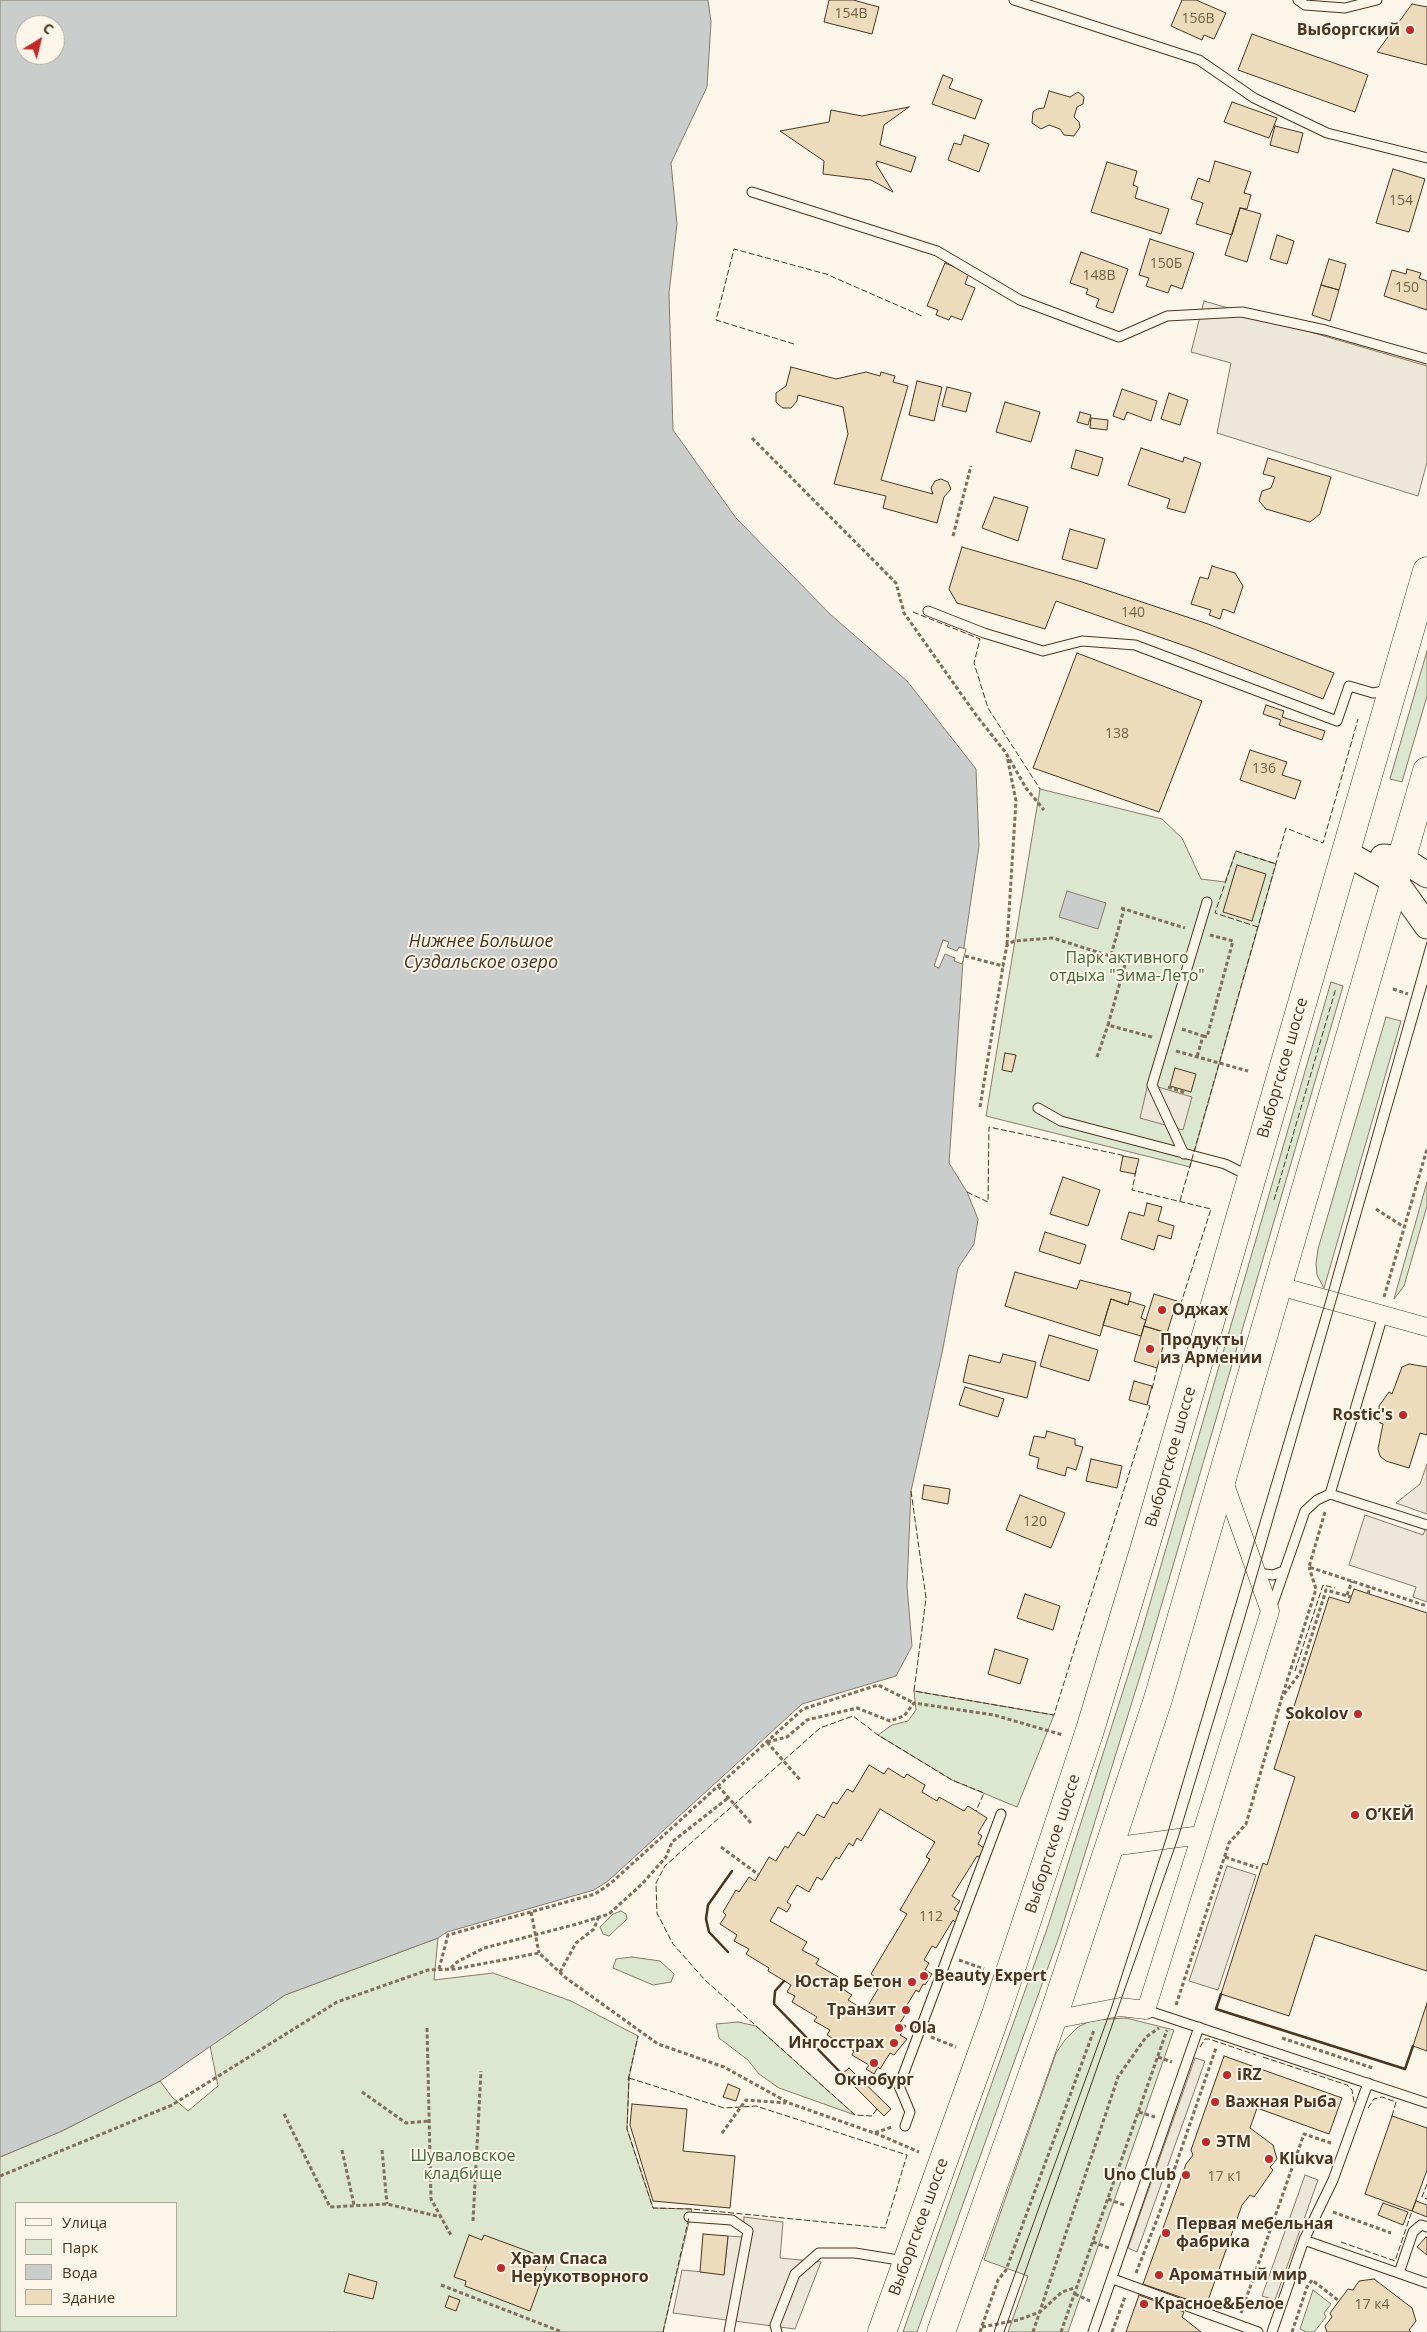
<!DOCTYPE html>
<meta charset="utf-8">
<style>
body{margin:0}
#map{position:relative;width:1427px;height:2332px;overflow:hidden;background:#fbf6e9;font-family:"Open Sans",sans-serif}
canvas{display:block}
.legend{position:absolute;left:15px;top:2202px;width:162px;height:115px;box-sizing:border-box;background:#fbf6e9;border:1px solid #b4a999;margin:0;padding:6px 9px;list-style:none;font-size:15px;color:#4a3520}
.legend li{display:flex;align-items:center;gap:10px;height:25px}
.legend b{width:25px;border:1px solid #b4a999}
.north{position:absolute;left:15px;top:15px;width:50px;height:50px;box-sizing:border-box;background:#fbf6e9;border:1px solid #b4a999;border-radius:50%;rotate:36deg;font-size:14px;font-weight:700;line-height:20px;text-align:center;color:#4a3520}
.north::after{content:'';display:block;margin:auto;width:18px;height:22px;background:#c62828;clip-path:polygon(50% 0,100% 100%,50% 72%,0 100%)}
</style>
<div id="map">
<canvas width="1427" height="2332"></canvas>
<ul class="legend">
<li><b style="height:6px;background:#fbf6e9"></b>Улица</li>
<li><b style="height:14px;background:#dce7d0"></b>Парк</li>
<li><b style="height:14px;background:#c9cecd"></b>Вода</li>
<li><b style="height:14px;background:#ecdcbc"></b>Здание</li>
</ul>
<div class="north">С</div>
</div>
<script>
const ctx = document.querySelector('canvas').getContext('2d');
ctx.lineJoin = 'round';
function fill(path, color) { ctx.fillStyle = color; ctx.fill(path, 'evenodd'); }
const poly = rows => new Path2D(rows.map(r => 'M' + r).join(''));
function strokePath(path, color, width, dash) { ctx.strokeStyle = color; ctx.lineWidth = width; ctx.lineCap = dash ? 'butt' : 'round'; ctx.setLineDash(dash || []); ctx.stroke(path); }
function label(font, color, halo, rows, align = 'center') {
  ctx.font = font + ' "Open Sans",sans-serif'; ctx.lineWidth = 4; ctx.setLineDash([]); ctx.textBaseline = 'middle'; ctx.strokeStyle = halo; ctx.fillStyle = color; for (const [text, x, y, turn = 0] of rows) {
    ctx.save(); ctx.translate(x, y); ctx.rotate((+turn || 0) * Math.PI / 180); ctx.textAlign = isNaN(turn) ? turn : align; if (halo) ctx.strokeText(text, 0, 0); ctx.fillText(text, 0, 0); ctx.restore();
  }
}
const green = poly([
 [1427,651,1427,696,1402,782,1390,779,1427,651],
 [1040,789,1162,819,1182,838,1201,879,1225,882,1236,851,1276,864,1190,1167,986,1116,1040,789],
 [1331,982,1343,986,1150,1644,1060,1934,917,2332,903,2332,1047,1929,1139,1641,1331,982],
 [1386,1017,1401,1021,1324,1288,1317,1275,1316,1264,1318,1249,1386,1017],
 [1427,1182,1427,1206,1404,1286,1394,1299,1427,1182],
 [914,1691,1054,1715,1017,1807,952,1780,878,1735,892,1725,908,1721,916,1710,914,1691],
 [621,1911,626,1914,627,1919,609,1936,603,1934,600,1927,613,1914,621,1911],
 [438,1938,434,1980,493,1973,571,2001,638,2036,629,2078,627,2129,653,2208,692,2209,663,2332,0,2332,0,2157,62,2131,160,2081,172,2097,188,2111,218,2086,210,2046,285,1995,438,1938],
 [16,2203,176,2203,176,2316,16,2316,16,2203],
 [632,1957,660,1961,674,1974,671,1982,653,1985,613,1968,616,1959,632,1957],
 [1126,2018,1174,2030,1068,2332,1008,2332,1028,2276,984,2260,1056,2053,1065,2040,1078,2027,1092,2020,1126,2018],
 [738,2022,756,2026,855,2115,779,2088,759,2074,748,2060,719,2038,716,2024,738,2022],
 [1313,2290,1331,2304,1324,2313,1326,2317,1314,2332,1307,2332,1300,2329,1313,2290]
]);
fill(green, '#dce7d0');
strokePath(green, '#887966', 1);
const parking = poly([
 [1204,301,1427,366,1427,462,1418,496,1217,433,1231,363,1191,352,1204,301],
 [1148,1084,1192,1097,1183,1130,1140,1118,1148,1084],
 [1427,1464,1427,1514,1396,1503,1420,1484,1427,1464],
 [1365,1515,1423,1535,1427,1525,1427,1602,1413,1597,1416,1587,1349,1565,1365,1515],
 [1227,1866,1256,1875,1218,1990,1189,1981,1227,1866],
 [1195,2058,1205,2061,1137,2252,1128,2248,1195,2058],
 [1305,2175,1318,2180,1275,2300,1262,2296,1305,2175],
 [744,2217,783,2222,780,2258,821,2262,795,2329,673,2313,682,2270,724,2274,728,2236,743,2237,744,2217]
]);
fill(parking, '#ede7d9');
strokePath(parking, '#887966', 1);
const water = poly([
 [0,0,708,0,711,22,707,87,671,163,677,224,669,293,673,430,736,518,831,615,907,681,976,769,979,846,964,947,949,1163,967,1192,978,1219,974,1244,958,1268,942,1353,911,1491,907,1586,912,1646,896,1676,802,1704,608,1881,594,1890,447,1932,438,1938,285,1995,160,2081,62,2131,0,2157,0,0],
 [25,25,55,25,55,55,25,55,25,25],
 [1067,891,1106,903,1098,929,1059,917,1067,891]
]);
fill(water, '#c9cecd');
strokePath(water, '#887966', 1);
const pier = poly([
 [943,940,949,942,947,947,957,951,959,947,966,949,962,964,954,961,955,958,945,954,939,968,934,966,943,940]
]);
fill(pier, '#fbf6e9');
strokePath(pier, '#887966', 1);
const building = poly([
 [829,0,853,0,879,7,872,34,824,22,829,0],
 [1182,0,1196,0,1226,13,1214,39,1204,35,1202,40,1171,26,1182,0],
 [1412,4,1427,7,1427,65,1377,52,1412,4],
 [1252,34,1368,75,1355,112,1238,70,1252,34],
 [943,75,953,79,949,88,982,100,975,119,932,104,943,75],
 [1049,91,1070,97,1078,92,1084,97,1083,104,1077,107,1074,117,1079,122,1080,127,1074,136,1064,135,1060,129,1049,125,1041,129,1032,123,1033,112,1037,109,1044,108,1049,91],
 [1232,102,1277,118,1269,138,1224,122,1232,102],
 [909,107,884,125,880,145,916,157,911,172,877,161,876,164,893,192,871,180,823,174,824,161,780,131,829,122,831,110,862,116,909,107],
 [1275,126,1303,133,1298,153,1270,145,1275,126],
 [964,135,989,144,979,172,948,160,954,143,961,145,964,135],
 [1215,161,1251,172,1244,193,1251,195,1247,209,1240,208,1232,235,1196,224,1203,203,1191,199,1198,178,1209,182,1215,161],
 [1107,162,1137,171,1133,185,1138,187,1135,198,1169,209,1161,234,1091,212,1107,162],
 [1393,169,1425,179,1409,232,1376,223,1393,169],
 [1240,208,1261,214,1247,262,1225,255,1240,208],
 [1277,235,1294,241,1287,264,1270,259,1277,235],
 [1150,239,1194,253,1182,289,1171,285,1168,293,1146,286,1149,278,1139,275,1150,239],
 [1081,252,1128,269,1113,313,1096,307,1099,299,1086,294,1088,289,1070,283,1081,252],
 [1329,259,1346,264,1339,290,1321,285,1329,259],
 [945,263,969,273,965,284,975,288,962,320,951,316,949,320,936,315,938,310,927,306,945,263],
 [1407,269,1421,273,1419,278,1427,281,1427,310,1384,296,1392,270,1406,274,1407,269],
 [1321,285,1339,290,1330,321,1312,315,1321,285],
 [791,367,836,379,866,372,880,376,881,372,895,376,893,382,908,386,881,480,933,494,931,488,935,481,941,479,948,482,951,489,944,497,937,523,883,508,886,496,834,484,848,434,843,407,798,395,797,401,791,408,783,408,779,405,776,402,776,393,786,386,791,367],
 [917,381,942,387,934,421,909,415,917,381],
 [947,387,971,393,966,412,942,406,947,387],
 [1122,389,1157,401,1151,421,1127,412,1124,420,1113,416,1122,389],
 [1169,393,1188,400,1180,425,1161,419,1169,393],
 [1005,402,1040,412,1031,442,996,432,1005,402],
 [1080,412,1091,415,1088,425,1077,422,1080,412],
 [1091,418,1108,420,1107,430,1090,428,1091,418],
 [1141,448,1183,462,1184,457,1201,463,1185,513,1167,508,1170,499,1128,485,1141,448],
 [1076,450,1103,458,1098,476,1071,468,1076,450],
 [1268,458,1331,477,1320,514,1310,522,1266,509,1259,501,1262,491,1271,488,1275,477,1263,474,1268,458],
 [994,497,1028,507,1018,541,982,528,994,497],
 [1070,529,1105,539,1097,569,1062,559,1070,529],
 [962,547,1082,582,1208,624,1334,673,1323,699,1194,649,1056,601,1045,629,957,603,949,589,962,547],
 [1212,566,1235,573,1243,586,1234,613,1223,609,1220,619,1209,615,1211,610,1191,604,1200,577,1208,579,1212,566],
 [1077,653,1202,701,1159,812,1033,768,1077,653],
 [1266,705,1284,711,1282,717,1325,731,1322,740,1279,725,1281,720,1263,714,1266,705],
 [1250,750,1287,762,1282,775,1301,781,1295,799,1240,780,1250,750],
 [1237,865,1266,874,1252,921,1223,912,1237,865],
 [1005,1053,1016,1055,1012,1072,1002,1070,1005,1053],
 [1175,1068,1196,1074,1191,1092,1170,1086,1175,1068],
 [1123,1156,1139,1159,1135,1174,1120,1171,1123,1156],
 [1063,1177,1100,1190,1088,1226,1050,1214,1063,1177],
 [1147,1203,1162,1207,1158,1221,1174,1226,1171,1239,1158,1235,1154,1250,1121,1239,1129,1212,1144,1216,1147,1203],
 [1045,1232,1086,1245,1080,1264,1039,1251,1045,1232],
 [1015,1272,1077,1289,1080,1280,1131,1293,1128,1305,1111,1299,1100,1336,1005,1306,1015,1272],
 [1154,1294,1177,1301,1167,1333,1144,1326,1154,1294],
 [1111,1299,1128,1305,1129,1301,1145,1306,1141,1318,1146,1320,1141,1336,1103,1325,1111,1299],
 [1144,1326,1167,1333,1157,1368,1134,1361,1144,1326],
 [1049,1335,1098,1350,1089,1381,1040,1366,1049,1335],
 [1003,1354,1036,1362,1027,1398,963,1382,969,1355,1000,1363,1003,1354],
 [1409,1364,1427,1367,1427,1435,1420,1433,1409,1468,1386,1461,1380,1456,1378,1449,1383,1424,1380,1423,1379,1406,1389,1392,1392,1394,1402,1367,1409,1364],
 [1134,1381,1152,1386,1147,1405,1129,1400,1134,1381],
 [965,1387,1004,1399,998,1417,959,1405,965,1387],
 [1047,1431,1075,1439,1075,1445,1083,1447,1076,1470,1067,1467,1065,1476,1037,1468,1039,1458,1029,1455,1034,1436,1045,1438,1047,1431],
 [1091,1459,1122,1466,1117,1488,1086,1481,1091,1459],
 [924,1485,950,1489,948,1504,922,1499,924,1485],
 [1020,1495,1065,1513,1051,1548,1006,1530,1020,1495],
 [1354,1589,1427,1613,1427,1971,1315,1935,1289,2016,1221,1994,1263,1863,1267,1865,1295,1777,1274,1769,1329,1597,1349,1603,1354,1589],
 [1025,1594,1060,1606,1053,1630,1017,1618,1025,1594],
 [995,1649,1028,1659,1020,1684,988,1674,995,1649],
 [869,1765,884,1774,888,1768,904,1778,907,1774,925,1785,922,1792,937,1801,939,1797,964,1811,968,1806,987,1818,978,1833,982,1836,978,1844,984,1848,979,1857,977,1856,952,1896,960,1901,954,1909,960,1913,955,1922,953,1920,936,1948,932,1946,924,1960,929,1963,925,1970,932,1974,925,1985,923,1984,919,1992,916,1990,907,2005,910,2007,900,2023,906,2026,900,2035,907,2039,894,2055,890,2053,880,2069,878,2067,874,2074,866,2069,869,2065,852,2055,854,2051,827,2035,830,2030,814,2021,817,2017,792,2002,795,1996,787,1992,791,1985,768,1971,769,1968,746,1954,749,1949,734,1941,737,1935,720,1924,726,1915,723,1912,736,1890,739,1892,749,1877,755,1881,769,1857,776,1861,785,1846,788,1848,798,1832,804,1836,817,1814,824,1818,833,1802,837,1804,847,1789,853,1792,869,1765],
 [880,1809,935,1842,926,1857,930,1859,900,1910,907,1914,871,1974,875,1977,870,1985,878,1989,863,2014,856,2010,858,2006,848,2000,852,1995,844,1990,846,1986,839,1981,840,1978,816,1964,819,1959,802,1950,807,1942,770,1921,778,1907,787,1912,791,1905,787,1902,797,1885,809,1892,817,1877,822,1880,836,1857,839,1859,849,1843,853,1846,857,1838,861,1841,880,1809],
 [1427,2003,1427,2051,1413,2046,1427,2003],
 [1224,2056,1342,2098,1329,2134,1257,2108,1250,2128,1273,2145,1277,2159,1270,2167,1273,2170,1254,2197,1250,2195,1242,2205,1206,2306,1143,2284,1186,2164,1193,2155,1191,2150,1224,2056],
 [849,2068,891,2109,884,2116,842,2074,849,2068],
 [728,2084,740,2089,736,2101,723,2097,728,2084],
 [632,2104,687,2109,683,2151,735,2156,730,2208,653,2201,630,2125,632,2104],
 [1392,2116,1427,2128,1427,2170,1412,2211,1365,2194,1392,2116],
 [1416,2201,1427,2205,1427,2217,1412,2211,1416,2201],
 [1383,2203,1408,2212,1403,2225,1378,2215,1383,2203],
 [703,2234,728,2236,724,2275,700,2272,703,2234],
 [469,2235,482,2240,484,2235,549,2259,530,2311,465,2286,466,2281,454,2277,469,2235],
 [1426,2237,1427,2238,1427,2255,1417,2247,1426,2237],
 [349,2274,377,2282,373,2299,344,2292,349,2274],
 [1374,2279,1412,2308,1416,2321,1409,2330,1411,2332,1327,2332,1325,2326,1332,2317,1330,2313,1348,2289,1353,2290,1359,2281,1374,2279],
 [1139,2295,1184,2312,1182,2317,1201,2332,1126,2332,1139,2295],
 [449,2296,460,2300,456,2311,445,2307,449,2296]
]);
fill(building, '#ecdcbc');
strokePath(building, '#4a3520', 1);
const service = poly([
 [1014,0,1199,60,1254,98,1327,133,1427,158],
 [1298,0,1305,5,1345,8,1377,0],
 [752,192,937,251,1020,300,1119,337,1167,316,1242,312,1325,330,1427,359],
 [928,611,984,633,1043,651,1082,641,1135,645,1337,721,1349,686,1373,693,1388,690],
 [1038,1108,1061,1121,1225,1164,1249,1176],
 [1184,1154,1152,1085,1207,902],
 [1330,1494,1383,1315],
 [1258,1573,1273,1575,1284,1571],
 [1271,1609,1305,1511,1317,1500,1330,1494,1427,1525],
 [1146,2010,1427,2103],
 [905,2126,910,2112,899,2086,1001,1814],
 [689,2217,732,2220,748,2231,729,2332],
 [1304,2240,1333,2180,1368,2083],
 [1399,2273,1413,2232,1421,2225,1427,2227],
 [1113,2279,1258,2332],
 [777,2332,775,2325,795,2274,819,2253,855,2253,905,2261],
 [1093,2332,1199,2027],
 [1272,2332,1304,2240,1427,2283]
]);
const minor = poly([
 [1279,1286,1427,1327],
 [1111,1847,1201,1835],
 [1052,2020,1120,2007,1146,2010,1201,1835,1270,1611,1223,1479]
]);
const secondary = poly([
 [1346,853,1395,881,1427,926],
 [1383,857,1402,859,1427,875]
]);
const primary = poly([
 [882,2332,996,2014,1090,1730,1147,1540,1427,571],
 [941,2332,1052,2020,1158,1699,1427,771]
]);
strokePath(service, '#4a3520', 11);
strokePath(minor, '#4a3520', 19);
strokePath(secondary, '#4a3520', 27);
strokePath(primary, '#4a3520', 29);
strokePath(poly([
 [752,438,896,583,904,613,976,715,1006,753,1026,788,1044,810],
 [953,536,971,466],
 [1121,908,1185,928],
 [1007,944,1016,801,1007,756],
 [1111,955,1124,909],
 [965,956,1003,966,1007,945,1014,941,1053,938,1126,961,1108,1025,1152,1037],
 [1393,989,1408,994],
 [1182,1029,1203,1036,1197,1057],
 [1203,1036,1207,1037,1233,941,1210,935],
 [1176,1051,1248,1071],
 [1097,1057,1108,1025],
 [1168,1087,1186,1093],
 [980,1107,1003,966],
 [1376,1209,1404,1227],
 [1384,1297,1427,1149],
 [1325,1512,1309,1567,1427,1606],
 [1368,1594,1370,1587],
 [1347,1595,1352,1581],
 [1283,1694,1316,1589,1309,1567],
 [767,1742,787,1737,807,1720,857,1708,890,1721,904,1716,914,1703,994,1715,1063,1735],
 [767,1742,801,1781],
 [718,1786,751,1823],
 [721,1847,759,1875],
 [1225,1857,1258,1868],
 [531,1912,539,1953],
 [959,1960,984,1969],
 [451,1968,457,1962,484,1948,577,1924,609,1914,642,1884,666,1857,672,1842,728,1798],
 [439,1969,448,1935,595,1894,611,1883,803,1709,878,1685,914,1703],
 [560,1972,576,1943,594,1929,598,1918],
 [1176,2005,1229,1843,1246,1824,1282,1697,1300,1673,1326,1590,1351,1597],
 [427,2028,431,2199,452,2237],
 [931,2037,956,2047],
 [1282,2038,1373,2068],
 [1158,2057,1172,2062],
 [362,2092,406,2123,429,2121],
 [1139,2112,1155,2117],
 [284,2114,330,2207,387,2204,441,2217],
 [722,2133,746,2100,786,2103],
 [875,2133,919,2152],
 [342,2150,354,2205],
 [382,2150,387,2204],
 [0,2176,172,2105,337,2002,428,1970,455,1969,539,1953,566,1978,658,2044,724,2067,789,2103,874,2133,892,2127],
 [1108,2199,1124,2205],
 [1333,2212,1391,2233],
 [473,2221,481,2071],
 [1093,2242,1109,2248],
 [1136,2273,1158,2217,1216,2048],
 [441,2285,562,2332],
 [1075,2294,1090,2301],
 [1241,2313,1304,2134,1331,2143],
 [982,2327,1018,2320,1040,2312,1062,2292,1077,2287],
 [980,2332,998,2280,1006,2270,1094,2030],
 [1033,2332,1118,2077,1146,2037,1159,2028],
 [1061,2332,1167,2030],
 [1112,2332,1125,2297],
 [1292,2332,1307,2287,1312,2280,1339,2301]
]), '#7f6f5c', 3, [4, 2.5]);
strokePath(service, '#fbf6e9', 9);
strokePath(minor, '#fbf6e9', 18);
strokePath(secondary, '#fbf6e9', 25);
strokePath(primary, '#fbf6e9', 28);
strokePath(poly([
 [994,2332,1111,2009,1166,1839,1326,1300,1427,942],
 [1004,2332,1178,1838,1244,1620,1427,985]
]), '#4a3520', 1);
strokePath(poly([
 [794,344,716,320,734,249,826,274,922,316],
 [913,612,980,639,974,663,988,708,1040,789],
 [1258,927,1215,913,1236,851,1276,864],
 [1136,1171,1132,1190,1211,1209,1181,1303,1177,1301],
 [967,1192,988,1202,989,1127,1126,1156],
 [1274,1200,1336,988],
 [1180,1201,1286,828,1323,843,1358,719],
 [1152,1389,1157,1368],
 [911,1491,926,1598,914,1691,1054,1715,1150,1406,1147,1405,1148,1401],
 [1295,1671,1323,1585,1335,1588],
 [1200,2047,1205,2039,1209,2039,1256,2055],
 [1263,2057,1347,2085,1352,2090,1354,2102],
 [629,2078,724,2108,756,2106,907,2155,885,2228,692,2209,653,2208,627,2129,629,2078],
 [628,2080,638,2036],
 [1368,2108,1374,2099,1382,2097,1396,2102,1392,2116],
 [877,2109,872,2116,855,2115,705,1980,673,1944,657,1913,656,1883,665,1866,820,1728,853,1716,878,1735,952,1780,984,1793,976,1811],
 [1427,2184,1422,2197,1427,2199],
 [1341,2242,1395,2261,1412,2211],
 [663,2332,689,2217]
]), '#4a3520', 1, [6, 2.5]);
strokePath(poly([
 [728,1952,709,1932,706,1919,708,1905,732,1871],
 [784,1981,775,1991,774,2004,842,2074],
 [1221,1994,1216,2009,1405,2069,1413,2046]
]), '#4a3520', 2.5);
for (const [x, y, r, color] of [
 [1410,30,5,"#c62828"],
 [1162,1310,5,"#c62828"],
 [1150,1349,5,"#c62828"],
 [1403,1415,5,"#c62828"],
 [1358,1714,5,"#c62828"],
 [1355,1815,5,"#c62828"],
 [924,1976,5,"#c62828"],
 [912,1982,5,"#c62828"],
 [906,2010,5,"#c62828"],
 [899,2028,5,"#c62828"],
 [894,2043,5,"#c62828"],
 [874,2063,5,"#c62828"],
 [1227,2075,5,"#c62828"],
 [1215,2102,5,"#c62828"],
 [1206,2142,5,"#c62828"],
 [1269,2159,5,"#c62828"],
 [1186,2175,5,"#c62828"],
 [1166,2233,5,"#c62828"],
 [501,2268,5,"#c62828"],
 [1159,2275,5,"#c62828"],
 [1144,2304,5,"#c62828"]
]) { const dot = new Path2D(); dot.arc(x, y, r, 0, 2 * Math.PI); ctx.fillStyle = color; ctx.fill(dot); strokePath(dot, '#fbf6e9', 2); }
label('14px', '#725f47', null, [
 ["154В",851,14],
 ["156В",1198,19],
 ["154",1401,201],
 ["150Б",1166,264],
 ["148В",1099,276],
 ["150",1407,288],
 ["140",1133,613],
 ["138",1117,734],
 ["136",1264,769],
 ["120",1035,1522],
 ["112",931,1917],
 ["17 к1",1225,2177],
 ["17 к4",1372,2305]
]);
label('bold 16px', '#4a3520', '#fbf6e9', [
 ["Выборгский",1400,30,"right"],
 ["Оджах",1172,1310],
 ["Продукты",1160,1340],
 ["из Армении",1160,1358],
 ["Rostic's",1393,1415,"right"],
 ["Sokolov",1348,1714,"right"],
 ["О’КЕЙ",1365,1815],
 ["Beauty Expert",934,1976],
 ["Юстар Бетон",902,1982,"right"],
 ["Транзит",896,2010,"right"],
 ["Ola",909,2028],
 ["Ингосстрах",884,2043,"right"],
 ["iRZ",1237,2075],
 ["Окнобург",874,2080,"center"],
 ["Важная Рыба",1225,2102],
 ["ЭТМ",1216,2142],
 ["Klukva",1279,2159],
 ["Uno Club",1176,2175,"right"],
 ["Первая мебельная",1176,2224],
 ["фабрика",1176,2242],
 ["Храм Спаса",511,2259],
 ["Нерукотворного",511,2277],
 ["Ароматный мир",1169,2275],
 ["Красное&Белое",1154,2304]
], 'left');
label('16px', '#436837', '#fbf6e9', [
 ["Парк активного",1127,958],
 ["отдыха \"Зима-Лето\"",1127,976],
 ["Шуваловское",463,2156],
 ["кладбище",463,2174]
]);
label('16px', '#4a3520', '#fbf6e9', [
 ["Выборгское шоссе",1283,1068,-74],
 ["Выборгское шоссе",1171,1457,-74],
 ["Выборгское шоссе",1053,1844,-72],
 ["Выборгское шоссе",919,2227,-70]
]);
label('italic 18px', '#4a3520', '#fbf6e9', [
 ["Нижнее Большое",481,942],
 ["Суздальское озеро",481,963]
]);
</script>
